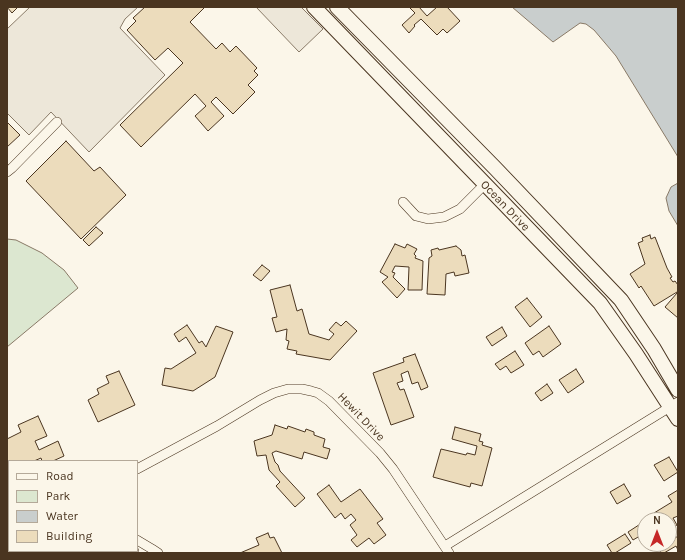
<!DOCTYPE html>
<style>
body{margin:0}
#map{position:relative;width:685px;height:560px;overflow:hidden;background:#fbf6e9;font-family:Karla,sans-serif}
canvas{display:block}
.frame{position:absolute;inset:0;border:8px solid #4a3520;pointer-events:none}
.legend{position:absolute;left:8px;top:460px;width:130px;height:92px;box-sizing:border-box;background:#fbf6e9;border:1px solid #b4a999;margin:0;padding:5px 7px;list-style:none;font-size:12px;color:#4a3520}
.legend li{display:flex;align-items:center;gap:8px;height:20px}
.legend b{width:20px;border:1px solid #b4a999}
.north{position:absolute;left:637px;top:512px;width:40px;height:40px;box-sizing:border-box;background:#fbf6e9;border:1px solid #b4a999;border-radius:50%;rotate:0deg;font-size:11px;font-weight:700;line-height:16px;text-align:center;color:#4a3520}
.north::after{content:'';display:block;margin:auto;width:14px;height:18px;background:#c62828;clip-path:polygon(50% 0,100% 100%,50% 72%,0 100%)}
</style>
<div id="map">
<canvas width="685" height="560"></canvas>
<div class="frame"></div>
<ul class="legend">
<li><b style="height:5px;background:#fbf6e9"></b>Road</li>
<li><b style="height:11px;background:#dce7d0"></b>Park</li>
<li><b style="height:11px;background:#c9cecd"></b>Water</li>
<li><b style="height:11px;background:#ecdcbc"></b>Building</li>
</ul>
<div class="north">N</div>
</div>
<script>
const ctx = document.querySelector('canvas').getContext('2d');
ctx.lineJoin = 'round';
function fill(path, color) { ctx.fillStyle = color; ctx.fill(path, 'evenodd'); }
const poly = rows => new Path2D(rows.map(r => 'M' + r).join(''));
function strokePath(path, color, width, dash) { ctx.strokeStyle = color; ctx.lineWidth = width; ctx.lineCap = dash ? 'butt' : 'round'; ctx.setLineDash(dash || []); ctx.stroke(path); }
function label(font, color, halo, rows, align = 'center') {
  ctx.font = font + ' Karla,sans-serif'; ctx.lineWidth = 3; ctx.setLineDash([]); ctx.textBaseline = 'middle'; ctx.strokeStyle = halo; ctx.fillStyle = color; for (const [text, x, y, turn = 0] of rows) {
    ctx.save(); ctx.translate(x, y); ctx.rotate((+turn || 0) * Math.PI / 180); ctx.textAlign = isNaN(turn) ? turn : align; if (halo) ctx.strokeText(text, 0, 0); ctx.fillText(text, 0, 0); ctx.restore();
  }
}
const green = poly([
 [7,239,16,240,42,253,64,270,78,288,7,347,7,239]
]);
fill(green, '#dce7d0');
strokePath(green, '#887966', 1);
const parking = poly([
 [30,7,138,7,125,19,120,28,165,75,89,152,51,112,29,135,7,113,7,29,30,7],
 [256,7,301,7,323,29,299,52,256,7]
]);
fill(parking, '#ede7d9');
strokePath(parking, '#887966', 1);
const water = poly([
 [512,7,678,7,678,157,616,56,594,30,586,24,580,23,553,42,512,7],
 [678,183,678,226,669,211,666,198,671,187,678,183]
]);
fill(water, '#c9cecd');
strokePath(water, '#887966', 1);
const building = poly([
 [7,7,18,7,12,13,7,7],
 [145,7,205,7,190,22,216,49,222,43,230,52,236,46,257,68,254,71,258,75,248,85,255,92,233,114,216,97,211,102,224,116,208,131,195,116,206,106,195,94,141,147,120,125,183,63,168,48,155,60,127,30,136,21,133,18,145,7],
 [409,7,419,7,427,16,437,7,447,7,460,21,447,33,443,29,437,35,421,19,414,25,415,26,409,33,402,25,415,13,409,7],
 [7,122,20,135,7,147,7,122],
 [66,141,94,171,100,167,126,195,81,239,26,181,66,141],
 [96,227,103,233,89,246,83,240,96,227],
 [650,235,651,239,655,237,667,268,672,277,670,278,673,282,675,281,678,285,678,291,677,292,654,306,641,286,639,288,630,274,645,264,638,243,643,241,642,238,650,235],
 [395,244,405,248,407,244,417,249,414,254,416,256,415,258,423,261,422,290,408,290,409,267,395,266,392,272,395,273,393,277,405,289,397,298,382,282,388,277,380,272,395,244],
 [456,246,461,250,462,256,465,255,469,273,455,276,454,272,446,274,445,295,427,294,429,258,432,256,431,250,438,248,439,250,456,246],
 [262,265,270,271,261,281,253,275,262,265],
 [290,285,297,311,302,309,309,334,329,340,334,334,329,330,336,322,341,326,346,321,357,331,330,360,296,354,297,351,287,349,289,341,286,340,287,329,276,332,272,318,277,317,270,290,290,285],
 [677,293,678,294,678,318,665,307,677,293],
 [527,298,542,317,530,327,515,307,527,298],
 [187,325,199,343,202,341,206,347,216,326,233,332,215,377,193,391,162,385,165,368,171,369,196,353,186,337,179,342,174,334,187,325],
 [549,326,561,344,543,357,539,351,533,355,525,343,549,326],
 [502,327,507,336,492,346,486,337,502,327],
 [515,351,524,365,511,373,506,366,500,370,495,364,515,351],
 [415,354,428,387,421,390,418,382,412,384,408,371,401,374,403,381,397,383,400,390,404,389,414,417,391,425,373,373,404,362,403,358,415,354],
 [576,369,584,382,568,393,559,380,576,369],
 [119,371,135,405,98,422,88,400,99,394,97,389,109,383,106,376,119,371],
 [547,384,553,393,541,401,535,393,547,384],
 [38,416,47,436,35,441,39,450,58,441,64,456,53,461,42,461,41,458,34,461,9,461,9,479,7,480,7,439,21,432,18,425,38,416],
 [275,425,287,429,288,426,305,432,306,429,314,432,314,435,325,439,323,447,330,449,327,459,304,452,302,459,276,451,272,453,275,462,278,465,280,471,305,498,295,507,276,486,280,482,269,470,266,455,257,456,254,441,272,435,275,425],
 [455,427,481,434,479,441,483,442,482,445,492,448,482,486,471,483,470,487,433,477,441,449,466,455,467,453,475,455,477,446,452,439,455,427],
 [669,457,678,472,664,481,654,465,669,457],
 [624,484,631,496,617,504,610,492,624,484],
 [329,485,341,502,360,489,383,519,377,523,386,535,374,544,369,538,357,547,351,540,357,535,350,525,356,520,351,514,345,519,341,513,335,518,317,494,329,485],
 [678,490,678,516,673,518,677,525,669,529,669,520,658,520,654,513,672,502,668,496,678,490],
 [645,521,645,533,633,540,628,532,645,521],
 [268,533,270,538,274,537,282,553,240,553,259,545,256,538,268,533],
 [625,534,631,543,615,553,612,553,607,545,625,534],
 [669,534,672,540,678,536,678,550,676,546,664,553,661,553,657,544,669,544,669,534],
 [24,551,60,551,59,553,25,553,24,551],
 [79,551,98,551,98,553,80,553,79,551]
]);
fill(building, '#ecdcbc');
strokePath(building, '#4a3520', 1);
const street = poly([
 [7,172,12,168,57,122],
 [403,202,416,216,428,219,444,217,460,209,484,185],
 [137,469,217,426,260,400,274,393,288,389,302,389,311,391,318,393,329,401,380,453,393,469,449,553],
 [7,522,9,520],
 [137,540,152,549,158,553],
 [445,546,678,402],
 [134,551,134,553]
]);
const primary = poly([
 [314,7,600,303,636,354,678,419],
 [337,7,496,169,621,300,654,349,678,390]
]);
strokePath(street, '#4a3520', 10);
strokePath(primary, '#4a3520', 16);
strokePath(street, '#fbf6e9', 9);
strokePath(primary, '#fbf6e9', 14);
label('12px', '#4a3520', '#fbf6e9', [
 ["Ocean Drive",505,206,46],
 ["Hewit Drive",361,417,46]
]);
</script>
